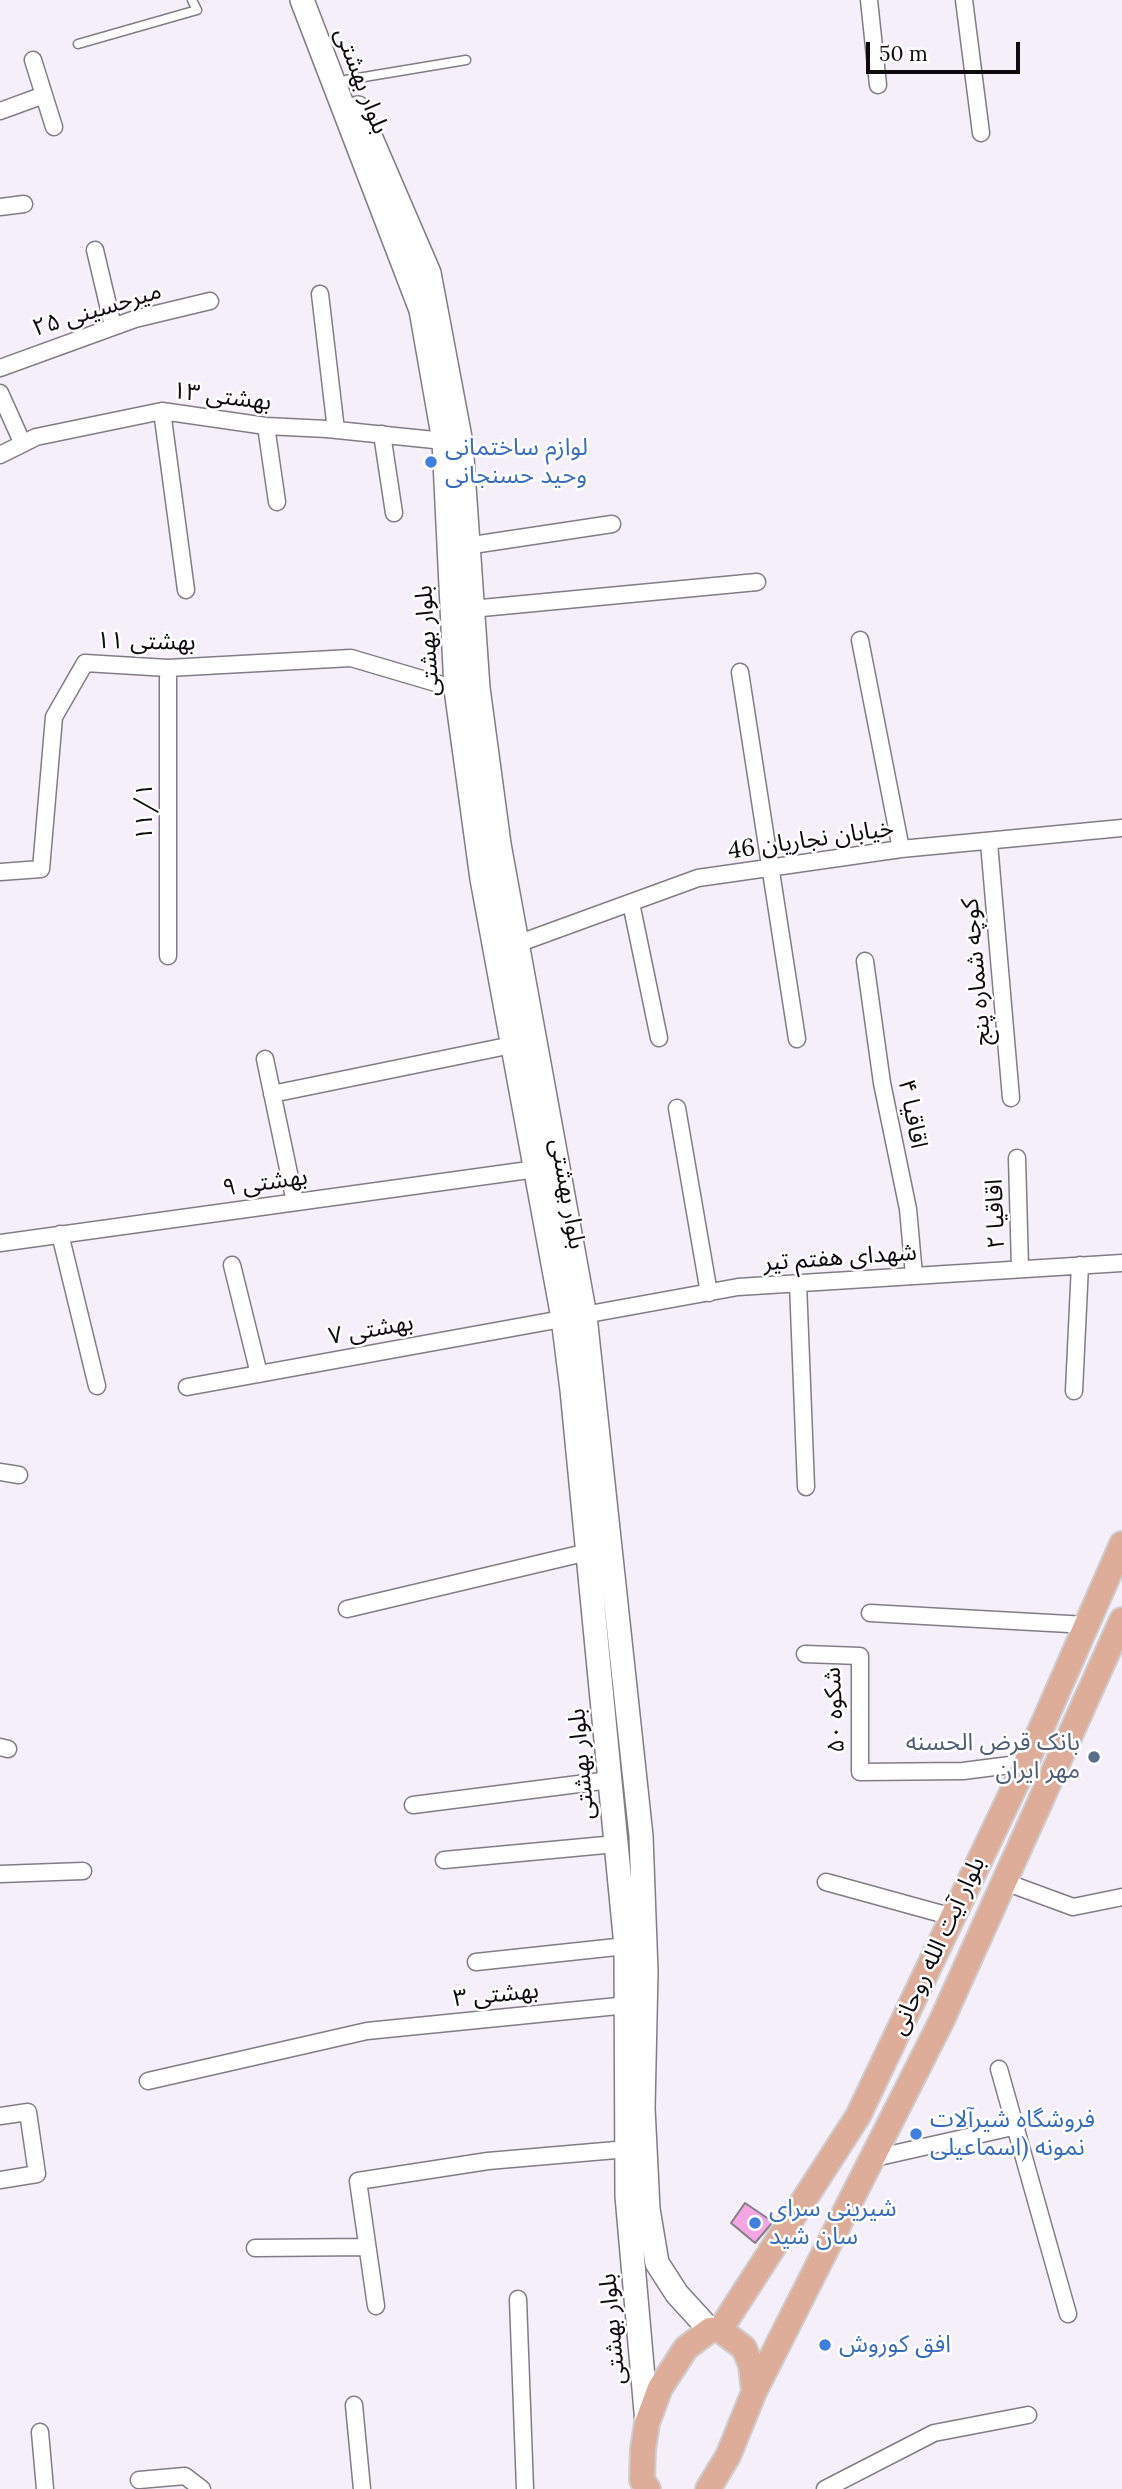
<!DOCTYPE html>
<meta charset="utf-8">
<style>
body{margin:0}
#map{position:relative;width:1122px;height:2489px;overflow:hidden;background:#f5eff9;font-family:Lora,serif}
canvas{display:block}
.scale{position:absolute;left:866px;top:42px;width:154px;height:32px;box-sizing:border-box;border:4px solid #0e0c0f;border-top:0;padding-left:9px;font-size:21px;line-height:24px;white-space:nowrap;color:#0e0c0f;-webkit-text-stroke:5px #fff;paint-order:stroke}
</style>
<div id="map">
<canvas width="1122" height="2489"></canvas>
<div class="scale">50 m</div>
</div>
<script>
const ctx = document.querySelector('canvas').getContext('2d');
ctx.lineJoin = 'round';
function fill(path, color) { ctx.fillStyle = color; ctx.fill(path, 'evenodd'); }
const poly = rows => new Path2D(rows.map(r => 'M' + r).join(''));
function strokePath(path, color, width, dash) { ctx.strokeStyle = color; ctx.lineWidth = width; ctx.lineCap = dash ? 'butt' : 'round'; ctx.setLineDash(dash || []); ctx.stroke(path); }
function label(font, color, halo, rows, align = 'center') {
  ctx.font = font + ' Lora,"Noto Sans Arabic",serif'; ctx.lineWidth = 5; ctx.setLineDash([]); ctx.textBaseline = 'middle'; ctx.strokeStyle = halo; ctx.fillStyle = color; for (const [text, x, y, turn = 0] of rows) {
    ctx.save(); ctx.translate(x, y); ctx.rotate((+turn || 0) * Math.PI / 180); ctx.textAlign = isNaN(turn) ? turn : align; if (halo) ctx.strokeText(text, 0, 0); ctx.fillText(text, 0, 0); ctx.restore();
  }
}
const building = poly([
 [745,2203,773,2222,755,2243,731,2223,745,2203]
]);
fill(building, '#f3a5e4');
strokePath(building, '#867d84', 2);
const service = poly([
 [78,44,197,10,192,0],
 [346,80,466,60]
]);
const minor = poly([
 [869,0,878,85],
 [964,0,981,133],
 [33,60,54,127],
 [0,111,44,95],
 [0,207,24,204],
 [95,250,113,326],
 [320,294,336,430],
 [0,368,135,319,210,301],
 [0,393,22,442],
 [162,411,186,590],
 [266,426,277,502],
 [382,434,394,513],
 [0,455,36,437,162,411,266,426,327,429,444,441],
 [466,546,612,524],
 [471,609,757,582],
 [860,640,901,849],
 [168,668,168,956],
 [740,672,797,1039],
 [989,843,1011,1098],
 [0,872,41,869,54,717,85,663,168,668,351,658,456,689],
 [631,903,659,1038],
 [517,944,698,878,901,849,1122,828],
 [865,961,882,1083,908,1209,914,1275],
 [265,1059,295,1202],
 [272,1094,512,1045],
 [677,1108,709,1293],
 [1017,1158,1020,1268],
 [60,1234,97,1386],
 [0,1243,536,1169],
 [232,1265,259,1374],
 [798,1283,806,1487],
 [187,1387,738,1287,1122,1263],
 [1074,1391,1080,1265],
 [0,1472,19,1475],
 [347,1609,588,1552],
 [870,1613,1087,1625],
 [805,1654,860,1656,860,1772,963,1771,1026,1763],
 [0,1747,8,1749],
 [413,1805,610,1780],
 [444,1860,616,1844],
 [0,1874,83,1871],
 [826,1882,953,1917],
 [1005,1882,1073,1907,1122,1897],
 [476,1962,626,1946],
 [999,2069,1068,2314],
 [148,2081,367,2031,628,2005],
 [0,2116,28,2112,37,2174,0,2180],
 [870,2159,1017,2126],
 [255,2248,367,2247],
 [518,2299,525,2489],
 [376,2306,358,2181,488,2161,628,2149],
 [354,2405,362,2489],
 [40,2432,45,2489],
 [139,2480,185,2476,202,2489],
 [825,2489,934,2433,1028,2415]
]);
const secondary = poly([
 [302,0,421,310,444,441,456,689,482,879,563,1318,572,1390,626,1946,627,2196,647,2423],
 [358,108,429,273,461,443,478,688,499,844,585,1316,641,1836,646,1972,643,2108,648,2209,657,2263,677,2294,710,2330]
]);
const primary = poly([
 [720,2330,858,2116,1026,1763,1122,1544],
 [754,2392,942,2020,1122,1620],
 [648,2489,642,2480,643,2449,647,2423,660,2388,686,2348,710,2330,720,2330,744,2348,751,2365,754,2392,728,2456,708,2489]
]);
strokePath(service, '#827c85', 11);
strokePath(minor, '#827c85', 19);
strokePath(secondary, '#827c85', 26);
strokePath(primary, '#cfcecf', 28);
strokePath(service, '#fff', 8);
strokePath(minor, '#fff', 16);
strokePath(secondary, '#fff', 23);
strokePath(primary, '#ddad99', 24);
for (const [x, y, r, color] of [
 [431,462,7,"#3f7fe0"],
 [1094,1757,7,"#5c6f8a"],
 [916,2134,7,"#3f7fe0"],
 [755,2223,7,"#3f7fe0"],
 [825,2345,7,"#3f7fe0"]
]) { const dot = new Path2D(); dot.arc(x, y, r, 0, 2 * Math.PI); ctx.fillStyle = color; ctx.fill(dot); strokePath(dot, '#fff', 2.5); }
label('24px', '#0e0c0f', '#fff', [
 ["بلوار بهشتی",361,81,69],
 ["میرحسینی ۲۵",97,310,-17],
 ["بهشتی ۱۳",222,397,7],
 ["بلوار بهشتی",428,641,-94],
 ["بهشتی ۱۱",146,642,1],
 ["۱۱/۱",145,812,-90],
 ["خیابان نجاریان 46",811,840,-8],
 ["کوچه شماره پنج",977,972,-95],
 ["اقاقیا ۴",912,1114,79],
 ["بهشتی ۹",265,1183,-8],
 ["بلوار بهشتی",567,1194,80],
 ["اقاقیا ۲",996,1214,-92],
 ["شهدای هفتم تیر",840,1258,-4],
 ["بهشتی ۷",371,1330,-10],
 ["شکوه ۵۰",835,1710,-93],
 ["بلوار بهشتی",582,1764,-95],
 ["بلوار آیت الله روحانی",938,1946,-65],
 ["بهشتی ۳",496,1995,-6],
 ["بلوار بهشتی",613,2329,-95]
]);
label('24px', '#366cbe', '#fff', [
 ["لوازم ساختمانی",445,448],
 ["وحید حسنجانی",445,476],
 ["فروشگاه شیرآلات",930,2120],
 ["نمونه (اسماعیلی",930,2148],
 ["شیرینی سرای",769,2209],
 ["سان شید",769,2237],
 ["افق کوروش",839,2345]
], 'left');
label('24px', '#4e5e75', '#fff', [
 ["بانک قرض الحسنه",1080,1743],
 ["مهر ایران",1080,1771]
], 'right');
</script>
